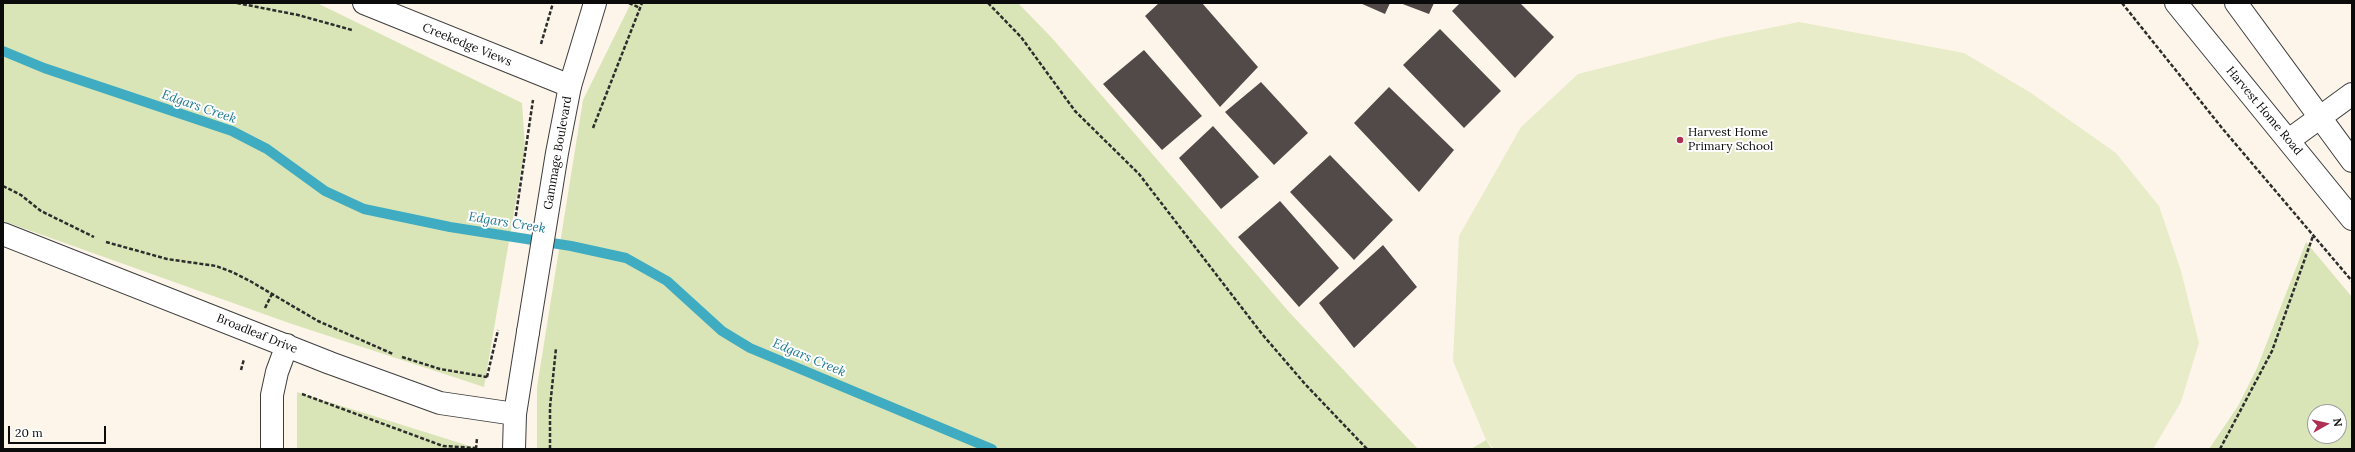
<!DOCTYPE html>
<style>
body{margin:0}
#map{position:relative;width:2355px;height:452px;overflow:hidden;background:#fdf5ea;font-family:Lora,serif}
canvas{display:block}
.frame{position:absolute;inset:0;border:4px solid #0b0b0b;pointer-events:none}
.north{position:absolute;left:2307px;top:404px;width:40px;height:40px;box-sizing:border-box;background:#fff;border:1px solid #9d9d9d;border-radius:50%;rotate:82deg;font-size:11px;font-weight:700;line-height:16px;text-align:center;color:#0b0b0b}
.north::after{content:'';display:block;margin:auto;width:14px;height:18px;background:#af2e51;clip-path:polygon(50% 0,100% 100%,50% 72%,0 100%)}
.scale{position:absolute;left:8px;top:426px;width:98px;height:18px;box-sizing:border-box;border:2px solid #0b0b0b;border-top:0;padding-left:5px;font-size:12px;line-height:14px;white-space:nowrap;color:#0b0b0b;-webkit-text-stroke:3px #fff;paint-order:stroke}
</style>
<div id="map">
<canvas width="2355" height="452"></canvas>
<div class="frame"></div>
<div class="north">N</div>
<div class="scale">20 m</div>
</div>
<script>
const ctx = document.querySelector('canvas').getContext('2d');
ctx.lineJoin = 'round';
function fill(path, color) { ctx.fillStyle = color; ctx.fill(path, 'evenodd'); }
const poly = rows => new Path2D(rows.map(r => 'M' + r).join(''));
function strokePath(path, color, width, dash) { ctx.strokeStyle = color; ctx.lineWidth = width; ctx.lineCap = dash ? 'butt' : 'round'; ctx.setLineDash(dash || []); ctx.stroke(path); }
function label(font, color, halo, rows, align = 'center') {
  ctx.font = font + ' Lora,serif'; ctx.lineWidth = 4; ctx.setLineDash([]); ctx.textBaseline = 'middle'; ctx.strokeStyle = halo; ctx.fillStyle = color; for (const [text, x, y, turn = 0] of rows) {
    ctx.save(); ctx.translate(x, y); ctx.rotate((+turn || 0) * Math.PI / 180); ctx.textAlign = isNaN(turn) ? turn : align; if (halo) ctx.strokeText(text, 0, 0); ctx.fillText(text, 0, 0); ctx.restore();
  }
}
fill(poly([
 [3,3,317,3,522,103,525,148,484,387,289,323,3,221],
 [631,3,1018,3,1052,38,1289,312,1418,449,537,449,537,387,583,100],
 [2306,242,2352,297,2352,449,2209,449,2238,406,2257,368],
 [2315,412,2339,412,2339,436,2315,436],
 [297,392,476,448,476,449,297,449],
 [1486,440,1492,449,1471,449]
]), '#d9e5b7');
fill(poly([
 [1799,22,1964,53,2031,93,2116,153,2159,206,2181,271,2199,343,2181,402,2153,449,1494,449,1486,440,1453,361,1459,236,1521,127,1578,74,1720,38]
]), '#e8ecc8');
strokePath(poly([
 [3,51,44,68,232,131,267,149,325,191,364,209,450,227,571,246,626,258,667,281,722,331,750,348,992,449]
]), '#3facc2', 10);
fill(poly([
 [1159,3,1202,3,1258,67,1220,107,1145,16],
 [1360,3,1390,3,1385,14],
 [1400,3,1434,3,1429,14],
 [1460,3,1520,3,1554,37,1515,78,1452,11],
 [1440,29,1501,91,1464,128,1403,65],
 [1144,50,1202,116,1162,150,1103,84],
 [1261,82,1308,133,1274,165,1225,112],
 [1389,87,1454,150,1419,192,1354,123],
 [1213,126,1259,177,1221,209,1179,158],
 [1330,155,1393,220,1354,260,1290,192],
 [1280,201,1339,268,1299,307,1238,237],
 [1383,245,1417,287,1354,348,1319,303]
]), '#524a48');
const minor = poly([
 [364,3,570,86],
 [2289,140,2352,94],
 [3,234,330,363,440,403,515,414,528,332],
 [272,449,272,395,277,372,287,345]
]);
const tertiary = poly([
 [2176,3,2352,219],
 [2236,3,2352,161],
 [528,332,557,153,570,86,595,3],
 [514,449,515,414]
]);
strokePath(minor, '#3e3e3e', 24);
strokePath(tertiary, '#3e3e3e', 24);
strokePath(poly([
 [237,3,298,15,352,30],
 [629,3,640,8],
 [988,3,1021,37,1075,111,1139,174,1262,334,1305,384,1367,449],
 [2122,3,2222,128,2352,281],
 [541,44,553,3],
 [593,128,642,3],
 [3,186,21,195,41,211,94,237],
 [514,228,533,100],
 [106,242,167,259,216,266,232,272,250,281,318,321,393,354],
 [265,308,272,294],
 [402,357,440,369,487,377],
 [241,370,244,359],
 [487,377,498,330],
 [302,394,443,446,476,448],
 [476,449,477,438],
 [550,449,550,407,556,348],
 [2220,449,2272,351,2313,236]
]), '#2d2d2d', 2.5, [4, 2]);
strokePath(minor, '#fff', 22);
strokePath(tertiary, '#fff', 22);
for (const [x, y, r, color] of [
 [1680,140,4,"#af2e51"]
]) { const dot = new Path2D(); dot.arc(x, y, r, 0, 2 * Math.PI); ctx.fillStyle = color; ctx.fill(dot); strokePath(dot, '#fff', 1.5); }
label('12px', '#0b0b0b', '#fff', [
 ["Creekedge Views",467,45,22],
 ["Harvest Home Road",2264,111,50],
 ["Gammage Boulevard",558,153,-80],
 ["Broadleaf Drive",257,334,22]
]);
label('12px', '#0b0b0b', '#fff', [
 ["Harvest Home",1688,133],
 ["Primary School",1688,147]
], 'left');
label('italic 13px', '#1e7a92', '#fff', [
 ["Edgars Creek",199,107,19],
 ["Edgars Creek",507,223,9],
 ["Edgars Creek",809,358,23]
]);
</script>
